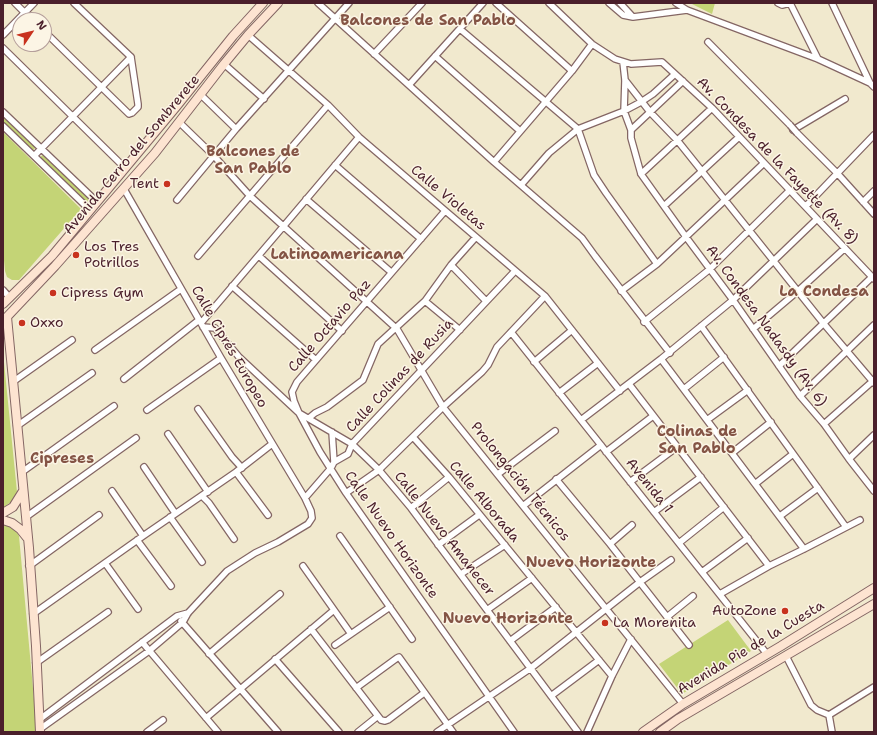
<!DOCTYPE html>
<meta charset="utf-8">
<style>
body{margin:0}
#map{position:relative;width:877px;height:735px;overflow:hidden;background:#f1e9ce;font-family:"Shantell Sans",sans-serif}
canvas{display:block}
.frame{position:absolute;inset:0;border:4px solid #4a1f2b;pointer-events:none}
.north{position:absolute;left:12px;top:12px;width:40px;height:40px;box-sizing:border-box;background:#fcf5e5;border:1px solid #b59f9b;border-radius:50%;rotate:55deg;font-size:11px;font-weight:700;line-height:16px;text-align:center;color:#4a1f2b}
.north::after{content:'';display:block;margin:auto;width:14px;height:18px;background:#c8321e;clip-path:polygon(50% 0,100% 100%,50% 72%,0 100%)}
</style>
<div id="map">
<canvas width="877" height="735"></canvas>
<div class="frame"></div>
<div class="north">N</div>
</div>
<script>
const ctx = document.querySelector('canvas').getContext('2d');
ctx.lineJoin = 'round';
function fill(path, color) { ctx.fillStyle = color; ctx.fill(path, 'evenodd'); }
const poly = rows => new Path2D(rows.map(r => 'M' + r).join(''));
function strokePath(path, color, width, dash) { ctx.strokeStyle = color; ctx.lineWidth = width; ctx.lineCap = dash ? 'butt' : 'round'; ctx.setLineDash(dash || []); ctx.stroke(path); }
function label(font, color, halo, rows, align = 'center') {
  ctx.font = font + ' "Shantell Sans",sans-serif'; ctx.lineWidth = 3; ctx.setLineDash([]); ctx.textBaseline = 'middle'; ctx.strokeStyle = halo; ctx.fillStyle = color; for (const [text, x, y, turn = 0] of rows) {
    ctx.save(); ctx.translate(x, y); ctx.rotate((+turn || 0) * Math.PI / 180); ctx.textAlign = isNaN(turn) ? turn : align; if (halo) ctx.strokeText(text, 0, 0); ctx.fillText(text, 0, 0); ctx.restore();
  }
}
fill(poly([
 [690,3,715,3,712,14],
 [3,117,36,147,33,150,3,122],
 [3,132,81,209,19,280,12,280,7,277,5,271,3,250],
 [43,155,92,202,89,204,40,157],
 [3,352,17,492,12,501,3,508],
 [3,523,14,528,19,536,37,732,3,732],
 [728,620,751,651,682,694,659,664]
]), '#c4d476');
const street = poly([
 [15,3,32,20],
 [74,3,131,57],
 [318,3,494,162,582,238,595,256,670,353],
 [496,3,572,71],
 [549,3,592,44,615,59,631,64,662,62,712,108,874,279],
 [609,3,623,15,633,17,687,10],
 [620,3,632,16],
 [676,3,687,10,818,59,870,83,874,87],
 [778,3,782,5,790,3],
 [790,3,818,59],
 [832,3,870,83],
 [460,29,578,129,594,175,606,193,657,264],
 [44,31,129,114,132,113,138,107,138,104,131,57],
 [3,35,34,3],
 [248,35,328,105,359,137,545,296,620,391],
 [708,42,790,125],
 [3,48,125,168],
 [374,54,422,3],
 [435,56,520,131],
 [623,62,625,80,624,111,631,130,631,138,641,174,686,237,733,300,800,396,824,424,849,459,874,491],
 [224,64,264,99],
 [625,80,650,112,677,140,824,324,874,383],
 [409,85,483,3],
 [200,94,236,129],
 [3,112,97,202],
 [179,122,214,156,250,196,397,329,443,407,683,704],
 [3,126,90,210],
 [631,130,683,81],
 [793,130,845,99],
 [797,133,837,173,874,214],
 [34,156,131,57],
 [494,162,572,71,592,44],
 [335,165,421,239],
 [641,174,712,108],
 [521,185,549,153,578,129,624,111,641,102,653,94,675,74],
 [306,199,391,272],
 [177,200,236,129,349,3],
 [863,202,874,191],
 [664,206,739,137],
 [806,206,874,135],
 [445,211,297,382,292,392,294,401,299,413,320,452,346,493,514,732],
 [198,256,328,105],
 [259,256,342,331],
 [451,265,486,301],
 [232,286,316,360],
 [3,290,10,298],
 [621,291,657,264,725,200,764,163],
 [425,301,460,330],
 [644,322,710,269,790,190],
 [201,323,282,228,359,137],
 [701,326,846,527],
 [203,327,215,328,239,357,299,413,352,444,379,470,411,508,578,732],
 [753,329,798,291,845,248],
 [511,332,767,654],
 [95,350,181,289],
 [661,359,804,549],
 [534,362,572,330],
 [779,366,872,277],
 [124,379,199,320],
 [14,381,72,340],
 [629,384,769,566],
 [684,389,724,357],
 [559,393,598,363],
 [800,396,874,325],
 [198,409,232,457,242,468],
 [147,410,221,358],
 [309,418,315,413,327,407,363,380,378,344,425,301,451,265,476,237],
 [581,420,661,359,733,300,817,219],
 [707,420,748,390],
 [824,424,874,380],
 [17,426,92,373],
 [332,432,334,462],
 [168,434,208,492],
 [413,437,449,477,612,676],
 [606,452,653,416],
 [732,453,771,422],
 [849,459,874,435],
 [144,467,175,513],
 [22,472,114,406],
 [236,472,268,515],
 [498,474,555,431],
 [556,479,610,544,689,645],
 [630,482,677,447],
 [755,484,793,454],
 [112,491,143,536],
 [346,493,379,470,443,407,482,372,488,365,497,347,545,296],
 [202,496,209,503,234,539],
 [305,498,331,468,334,462,348,454,352,444,515,271],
 [523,506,601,445],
 [411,508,449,477],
 [654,512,701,477],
 [780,516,818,488],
 [26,517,136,438],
 [170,517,202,562],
 [340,536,412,639],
 [137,540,171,586],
 [679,543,724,507],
 [610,544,632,525],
 [438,545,479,515],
 [105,563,138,609],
 [29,566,99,515],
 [303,566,351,634],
 [702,572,748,538],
 [461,574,505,545],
 [720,594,769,566,804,549,860,520],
 [487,610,532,578],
 [33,614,143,536,236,472,272,444],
 [667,617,693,596],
 [181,621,278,732],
 [311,629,381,720,385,721,388,720,424,693],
 [510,641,556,607],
 [142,642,218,732],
 [335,645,390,607],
 [209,654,280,594],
 [786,656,811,705,817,710,829,715],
 [275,659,339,732],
 [36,663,108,612],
 [356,688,397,658,399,657,453,732],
 [551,696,599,660],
 [829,715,874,687],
 [829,715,832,732],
 [206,718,334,610],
 [40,719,177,616,188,613],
 [40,729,149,651,183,622,188,613,227,571,255,553,278,542,308,524,312,518,311,511,305,498,221,358,124,189],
 [147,732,163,720],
 [358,732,378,716],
 [437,732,531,668,640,582,671,560],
 [587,732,612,676,631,639]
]);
const secondary = poly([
 [3,304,52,256,176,107,233,36,263,3],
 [7,317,29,548,36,646,40,732],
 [3,321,55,266,155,153,224,64,248,35,278,3],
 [3,513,13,507,23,491],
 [3,520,12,523,20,529,28,539],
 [643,732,683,704,781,646,874,588],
 [660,732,678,719,874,604]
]);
strokePath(street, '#846664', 8);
strokePath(secondary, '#846664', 10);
strokePath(street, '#fff', 5.5);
strokePath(secondary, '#fde4d1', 8);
const streetBridge = poly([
 [790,125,797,133]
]);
strokePath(streetBridge, '#846664', 8, []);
strokePath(streetBridge, '#fff', 5.5);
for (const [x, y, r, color] of [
 [167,184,4,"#c8321e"],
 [76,255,4,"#c8321e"],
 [53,293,4,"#c8321e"],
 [22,323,4,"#c8321e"],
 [785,611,4,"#c8321e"],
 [605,623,4,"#c8321e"]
]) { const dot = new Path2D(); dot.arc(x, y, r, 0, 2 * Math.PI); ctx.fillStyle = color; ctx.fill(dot); strokePath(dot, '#fcf5e5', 1.5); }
label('14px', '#4a1f2b', '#fcf5e5', [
 ["Avenida Cerro del Sombrerete",132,155,-50],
 ["Av. Condesa de la Fayette (Av. 8)",777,161,46],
 ["Calle Violetas",448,198,40],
 ["Calle Octavio Paz",330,326,-49],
 ["Av. Condesa Nadasdy (Av. 6)",766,326,54],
 ["Calle Ciprés Europeo",229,347,60],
 ["Calle Colinas de Rusia",400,376,-47],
 ["Prolongación Técnicos",520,482,51],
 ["Avenida 1",649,486,51],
 ["Calle Alborada",484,502,50],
 ["Calle Nuevo Amanecer",444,534,52],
 ["Calle Nuevo Horizonte",391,535,55],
 ["Avenida Pie de la Cuesta",751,648,-31]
]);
label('14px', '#4a1f2b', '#fcf5e5', [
 ["Tent",159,184,"right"],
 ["Los Tres",84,247],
 ["Potrillos",84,263],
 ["Cipress Gym",61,293],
 ["Oxxo",30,323],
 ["AutoZone",777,611,"right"],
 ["La Morenita",613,623]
], 'left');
label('bold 15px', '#845445', '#fcf5e5', [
 ["Balcones de San Pablo",428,21],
 ["Balcones de",253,152],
 ["San Pablo",253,169],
 ["Latinoamericana",337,255],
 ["La Condesa",824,292],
 ["Colinas de",697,432],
 ["San Pablo",697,449],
 ["Cipreses",62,459],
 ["Nuevo Horizonte",591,563],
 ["Nuevo Horizonte",508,619]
]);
</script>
